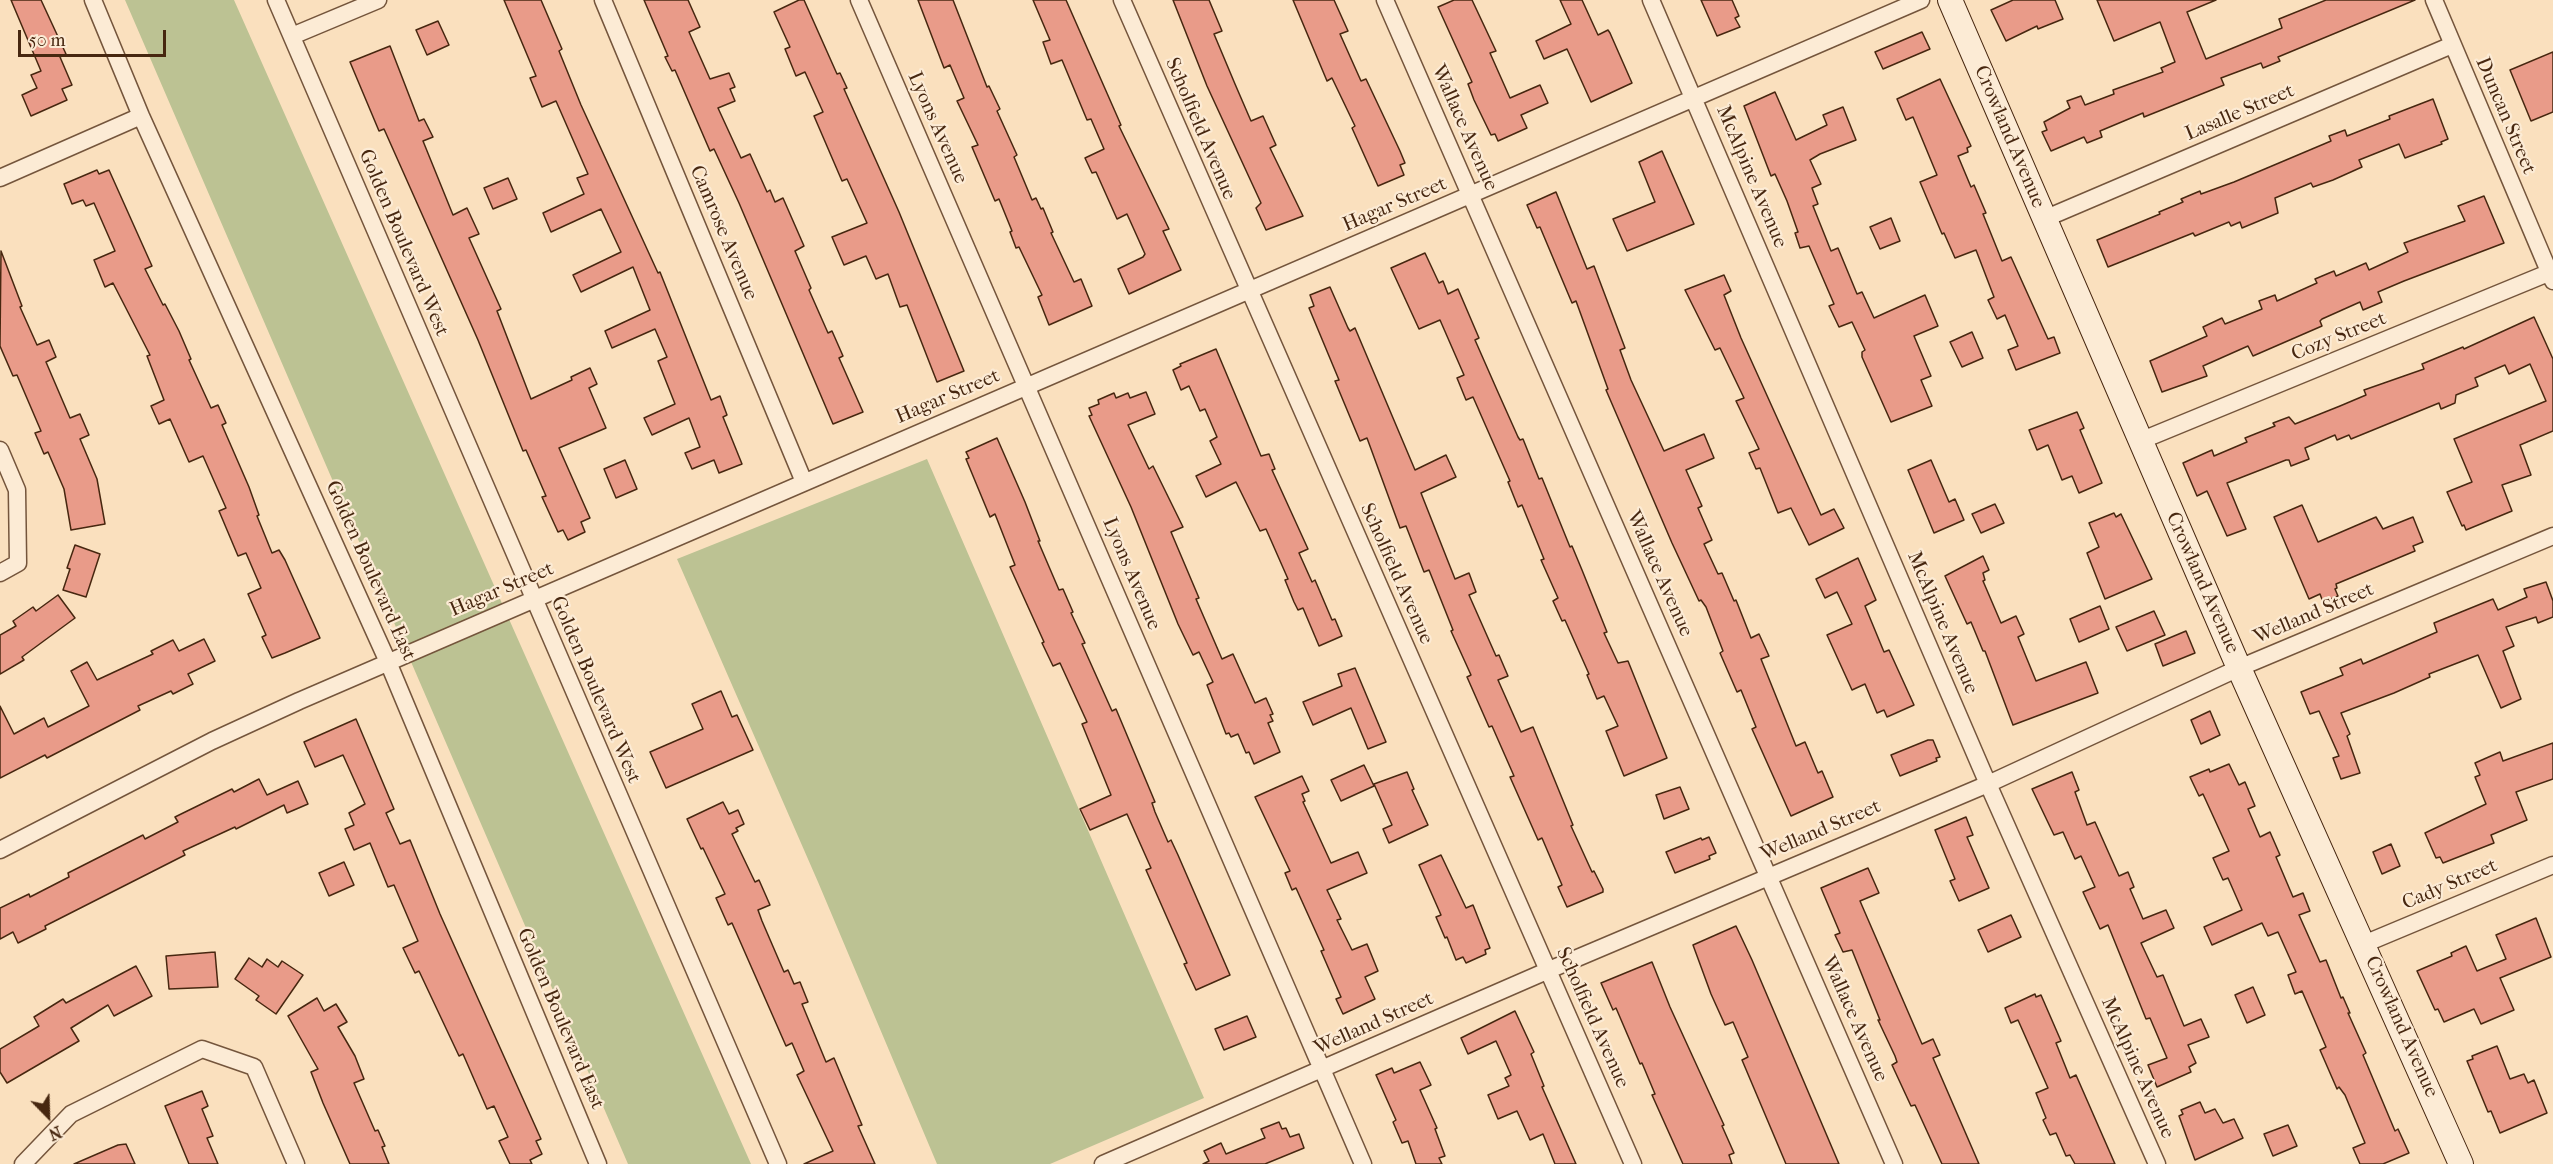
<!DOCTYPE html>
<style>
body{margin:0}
#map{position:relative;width:2553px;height:1164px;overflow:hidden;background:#fae0be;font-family:"IM FELL French Canon",serif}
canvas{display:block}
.north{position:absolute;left:18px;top:1086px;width:60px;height:60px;-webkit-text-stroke:4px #fcebd5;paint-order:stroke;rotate:157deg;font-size:16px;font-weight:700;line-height:24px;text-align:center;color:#472710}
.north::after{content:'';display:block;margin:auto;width:21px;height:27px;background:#472710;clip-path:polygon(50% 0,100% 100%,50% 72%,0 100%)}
.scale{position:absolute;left:18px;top:30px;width:148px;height:27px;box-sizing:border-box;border:3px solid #472710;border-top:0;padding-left:8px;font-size:18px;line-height:21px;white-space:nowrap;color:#472710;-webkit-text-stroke:4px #fcebd5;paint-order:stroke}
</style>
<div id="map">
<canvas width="2553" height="1164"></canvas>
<div class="north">N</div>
<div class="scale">50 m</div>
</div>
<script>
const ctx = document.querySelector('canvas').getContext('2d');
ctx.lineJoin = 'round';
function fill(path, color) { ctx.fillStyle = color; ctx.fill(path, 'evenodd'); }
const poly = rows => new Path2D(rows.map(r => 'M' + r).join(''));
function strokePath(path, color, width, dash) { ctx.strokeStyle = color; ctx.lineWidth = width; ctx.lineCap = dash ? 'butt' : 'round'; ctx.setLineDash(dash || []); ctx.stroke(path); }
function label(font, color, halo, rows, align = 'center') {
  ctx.font = font + ' "IM FELL French Canon",serif'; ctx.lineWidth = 4.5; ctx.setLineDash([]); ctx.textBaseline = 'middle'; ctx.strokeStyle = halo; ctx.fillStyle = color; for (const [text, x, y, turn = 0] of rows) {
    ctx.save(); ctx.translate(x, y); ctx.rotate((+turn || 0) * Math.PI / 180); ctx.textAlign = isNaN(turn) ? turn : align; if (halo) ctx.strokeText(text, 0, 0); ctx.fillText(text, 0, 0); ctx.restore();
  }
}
fill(poly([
 [125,0,234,0,751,1164,628,1164],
 [927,459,1204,1098,1050,1164,937,1164,818,882,677,559]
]), '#bcc293');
const building = poly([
 [11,0,41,0,66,54,60,57,72,85,62,89,67,100,31,116,22,95,37,88,31,75,41,71,11,0],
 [504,0,541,0,562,49,559,51,581,105,658,273,660,272,711,400,720,396,727,415,723,417,742,464,719,473,714,460,692,469,685,453,700,447,689,418,652,435,644,418,675,404,658,361,667,357,655,329,612,348,605,331,650,310,633,267,581,292,573,275,621,252,601,209,551,232,543,213,584,194,577,178,588,174,556,101,542,107,530,78,536,76,504,0],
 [644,0,688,0,700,27,689,32,710,79,729,73,735,87,730,89,735,101,718,108,741,158,750,154,767,192,770,190,775,202,783,198,804,246,795,251,811,288,809,290,828,333,832,331,843,356,839,358,863,412,833,424,739,203,714,149,710,151,675,70,672,71,665,57,668,56,644,0],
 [799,0,804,0,837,74,840,73,847,88,844,89,899,212,964,371,937,382,907,305,900,307,888,274,876,279,866,256,844,265,832,237,867,223,847,179,842,181,814,116,823,112,805,72,796,76,785,49,790,47,774,12,799,0],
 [918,0,953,0,987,87,989,86,1000,109,997,111,1017,155,1014,157,1032,200,1036,198,1041,209,1043,208,1053,232,1051,233,1074,282,1081,279,1092,306,1049,325,1038,297,1042,295,1019,247,1016,248,1010,232,1012,231,999,199,995,201,972,147,978,145,957,101,964,98,950,65,944,68,918,0],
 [1033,0,1066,0,1121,125,1119,126,1169,229,1163,231,1181,270,1129,294,1118,269,1143,257,1145,254,1127,214,1117,219,1096,172,1092,173,1085,158,1104,149,1091,119,1087,120,1062,60,1051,64,1043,42,1050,40,1033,0],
 [1173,0,1209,0,1222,31,1214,34,1235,84,1251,121,1263,116,1276,145,1270,148,1303,216,1266,230,1256,208,1261,203,1207,86,1173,0],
 [1293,0,1334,0,1348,31,1340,34,1361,81,1366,79,1400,151,1405,163,1400,165,1404,175,1378,186,1352,128,1355,126,1332,78,1327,81,1293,0],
 [1454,0,1472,0,1496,51,1490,53,1510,98,1540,85,1548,103,1521,115,1527,128,1498,141,1495,134,1491,135,1474,100,1468,84,1472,82,1438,7,1454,0],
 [1560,0,1582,0,1598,35,1608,30,1610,33,1632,83,1591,102,1567,49,1544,59,1536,41,1571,24,1560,0],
 [1701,0,1732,0,1739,16,1735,18,1740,27,1717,36,1701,0],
 [2013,0,2055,0,2063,19,2038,29,2037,26,2006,41,1991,10,2013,0],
 [2097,0,2216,0,2187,12,2206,59,2282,28,2279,19,2326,0,2415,0,2278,57,2280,61,2263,68,2261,63,2221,78,2224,85,2144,117,2143,113,2100,131,2102,137,2087,143,2084,137,2051,151,2042,132,2047,130,2044,122,2070,108,2067,101,2081,96,2085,105,2114,94,2113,90,2163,72,2161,68,2175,62,2160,22,2114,41,2097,0],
 [438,21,449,45,427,55,416,30,438,21],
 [1922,32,1930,49,1883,69,1875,52,1922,32],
 [390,46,419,121,424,119,433,137,423,141,453,215,467,208,479,234,469,238,501,309,497,311,531,399,572,380,571,377,590,368,597,384,589,388,606,428,559,448,590,518,581,522,585,532,568,540,563,530,558,532,542,497,546,496,526,450,523,451,478,340,384,129,379,131,350,62,390,46],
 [2553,52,2553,112,2531,121,2510,70,2553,52],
 [1940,79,1971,146,1967,148,1968,152,1958,156,1971,187,1974,185,1986,213,1983,214,2002,261,2011,257,2048,339,2054,337,2060,353,2016,370,2008,350,2018,346,2005,315,1997,319,1988,300,1994,297,1976,250,1955,258,1944,233,1942,234,1920,182,1937,175,1913,117,1906,120,1897,99,1940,79],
 [1775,92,1796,140,1827,125,1823,115,1843,107,1856,140,1820,154,1810,160,1821,184,1812,188,1818,204,1813,206,1831,251,1838,248,1857,294,1862,292,1874,318,1925,295,1938,326,1914,336,1931,376,1921,380,1932,406,1891,422,1862,357,1862,352,1865,350,1852,322,1839,327,1829,306,1834,304,1809,246,1800,248,1795,233,1798,232,1787,201,1775,174,1771,176,1744,106,1775,92],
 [2433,99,2448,139,2441,142,2442,144,2405,158,2399,144,2359,160,2362,167,2333,180,2313,187,2311,183,2275,198,2278,213,2242,228,2240,222,2231,226,2229,222,2195,236,2193,233,2108,267,2097,240,2160,214,2159,212,2183,202,2181,199,2200,191,2201,194,2234,182,2331,141,2329,136,2345,130,2347,136,2390,119,2389,116,2433,99],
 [1662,151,1694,224,1627,251,1613,219,1655,202,1639,162,1662,151],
 [97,170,99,174,109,170,152,266,145,269,163,305,165,304,179,331,191,359,189,360,211,408,218,405,226,423,222,425,249,487,259,515,257,516,272,553,279,550,285,560,320,638,285,653,272,658,262,637,266,635,248,594,261,588,246,553,238,556,219,511,226,508,203,456,189,462,170,419,159,424,151,406,164,400,147,356,150,355,113,283,105,287,94,260,115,251,94,203,86,206,83,200,72,204,64,184,97,170],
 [508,178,517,199,493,209,484,188,508,178],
 [1556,192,1587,269,1594,266,1625,348,1620,350,1631,380,1664,451,1704,434,1714,458,1686,470,1702,506,1698,508,1712,540,1704,544,1718,574,1722,573,1734,601,1736,600,1751,638,1759,634,1769,656,1761,659,1796,746,1805,742,1818,773,1822,771,1833,797,1791,816,1752,729,1756,727,1741,690,1737,692,1720,653,1723,651,1706,607,1701,600,1699,601,1672,543,1606,390,1608,389,1576,301,1572,303,1540,227,1537,228,1527,205,1556,192],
 [2484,196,2504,243,2404,281,2378,292,2382,302,2363,310,2360,302,2322,319,2320,321,2322,326,2253,356,2248,346,2203,366,2207,376,2162,392,2150,361,2207,336,2203,327,2222,318,2225,324,2262,309,2259,301,2275,295,2277,301,2317,283,2315,279,2334,271,2336,276,2366,263,2369,270,2408,252,2404,243,2465,221,2458,206,2484,196],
 [1891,218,1900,241,1880,249,1870,227,1891,218],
 [1,251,22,306,20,307,37,345,49,340,56,357,46,362,70,418,80,414,89,435,80,439,97,479,105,524,71,530,64,489,48,452,44,454,35,433,41,431,17,375,13,376,0,346,1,251],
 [1425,253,1439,283,1443,281,1448,294,1458,289,1479,338,1475,340,1497,390,1518,437,1520,440,1523,439,1539,479,1542,478,1570,547,1572,546,1582,570,1607,632,1604,633,1618,663,1628,661,1667,758,1624,776,1606,731,1618,726,1604,696,1597,699,1587,675,1589,674,1565,620,1562,621,1553,601,1558,598,1541,560,1544,559,1522,505,1518,507,1508,482,1510,481,1473,397,1466,400,1457,378,1464,375,1440,320,1419,329,1391,268,1425,253],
 [1724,275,1731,291,1724,295,1741,338,1821,515,1834,509,1844,528,1809,545,1791,508,1778,513,1760,468,1756,469,1749,453,1759,449,1736,401,1744,398,1720,348,1715,350,1685,290,1724,275],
 [1330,287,1348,328,1350,331,1355,328,1415,470,1446,455,1456,477,1421,493,1455,579,1469,573,1476,592,1469,595,1496,656,1499,655,1508,676,1498,680,1521,732,1533,727,1573,825,1571,826,1592,872,1594,871,1603,889,1603,892,1567,907,1558,887,1562,885,1542,838,1538,840,1510,777,1514,776,1492,726,1489,727,1467,677,1471,675,1451,631,1453,630,1429,570,1424,572,1406,526,1400,528,1367,438,1360,441,1335,381,1339,380,1309,308,1314,306,1310,295,1330,287],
 [2534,317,2553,359,2553,431,2520,445,2531,475,2502,485,2512,511,2466,530,2464,525,2462,526,2447,492,2472,482,2454,439,2546,401,2530,364,2509,374,2505,365,2475,378,2478,386,2456,395,2455,403,2441,409,2439,403,2351,439,2349,435,2337,440,2335,435,2305,448,2309,459,2291,466,2289,460,2286,460,2227,483,2246,529,2227,536,2207,491,2197,496,2183,463,2212,450,2214,456,2247,442,2245,438,2275,426,2273,423,2289,417,2295,424,2340,406,2366,395,2364,390,2424,369,2422,364,2463,347,2464,349,2534,317],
 [1972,332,1983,358,1962,367,1950,342,1972,332],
 [1216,349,1261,456,1269,454,1275,469,1272,470,1308,549,1299,553,1312,582,1315,580,1332,620,1335,619,1342,636,1319,646,1303,608,1298,610,1294,602,1285,580,1288,579,1266,529,1260,531,1236,482,1206,497,1196,476,1221,464,1210,441,1217,437,1205,409,1200,411,1189,386,1181,390,1173,370,1181,366,1180,364,1216,349],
 [1146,392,1155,414,1128,425,1149,469,1153,466,1183,527,1171,532,1199,598,1196,599,1222,659,1233,654,1255,703,1266,698,1273,714,1270,715,1273,721,1268,723,1280,752,1254,764,1249,752,1246,753,1238,734,1231,737,1229,733,1226,734,1207,685,1213,682,1199,652,1193,655,1178,624,1131,507,1089,416,1092,415,1089,408,1099,404,1098,400,1114,393,1116,398,1128,393,1130,398,1146,392],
 [2077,412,2084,428,2080,430,2102,483,2079,493,2072,476,2062,480,2048,445,2037,450,2029,430,2077,412],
 [997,438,1025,502,1040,541,1038,541,1059,590,1063,589,1073,612,1071,613,1085,643,1082,644,1112,711,1116,709,1155,802,1152,803,1155,812,1168,842,1171,840,1178,855,1230,975,1196,990,1184,964,1187,963,1146,870,1151,868,1127,814,1090,830,1080,809,1111,795,1082,724,1087,722,1060,663,1053,666,1042,643,1044,642,1010,567,1015,565,995,514,990,517,966,459,969,458,966,452,997,438],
 [625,460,637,489,616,498,604,469,625,460],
 [1931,460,1949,502,1955,499,1964,520,1934,533,1908,470,1931,460],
 [1995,504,2004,523,1981,533,1972,514,1995,504],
 [2302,505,2318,542,2376,517,2383,529,2413,517,2423,542,2413,546,2415,551,2336,584,2337,588,2335,589,2338,596,2323,602,2320,594,2309,599,2274,517,2302,505],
 [2114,513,2116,517,2121,514,2152,579,2105,599,2087,553,2099,547,2089,523,2114,513],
 [75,545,100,554,86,597,63,590,70,569,67,568,75,545],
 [1983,556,1989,570,1983,573,1985,580,1983,581,2001,623,2016,616,2024,634,2018,637,2036,681,2086,662,2098,693,2013,725,1985,651,1983,651,1971,622,1967,624,1945,576,1983,556],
 [1858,558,1876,600,1865,606,1884,652,1889,650,1914,705,1887,717,1884,710,1877,713,1865,684,1852,690,1827,635,1852,624,1837,592,1825,598,1816,579,1858,558],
 [2546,582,2553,601,2553,617,2538,623,2536,617,2506,627,2514,646,2503,651,2521,699,2501,708,2478,655,2429,674,2430,677,2394,693,2341,713,2350,734,2347,736,2360,773,2341,779,2333,758,2339,756,2319,711,2310,714,2301,692,2343,675,2340,668,2361,659,2363,664,2437,632,2434,623,2493,599,2498,610,2527,597,2524,589,2546,582],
 [58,595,75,618,22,657,24,660,0,674,0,635,16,626,13,621,33,607,36,611,58,595],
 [2100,606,2109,629,2079,642,2070,619,2100,606],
 [2154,611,2165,635,2127,651,2116,627,2154,611],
 [2186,631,2195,653,2163,666,2155,644,2186,631],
 [204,639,215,661,188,674,193,684,173,694,171,691,138,706,140,710,47,758,45,755,0,778,0,706,14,734,44,718,48,727,89,706,71,671,87,662,97,680,153,654,151,651,173,640,179,651,204,639],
 [1355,668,1386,742,1368,749,1351,708,1313,725,1303,702,1342,686,1338,674,1355,668],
 [721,691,732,717,737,715,753,750,666,788,650,752,703,729,692,704,721,691],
 [2210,711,2220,735,2201,744,2191,720,2210,711],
 [356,719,394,809,386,813,400,844,410,840,440,914,541,1139,536,1141,542,1154,530,1160,532,1164,510,1164,499,1141,508,1137,494,1106,487,1109,463,1054,459,1056,419,971,415,973,403,948,418,941,394,885,388,887,370,843,354,850,345,829,354,825,349,813,365,804,343,755,315,767,304,742,356,719],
 [1928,740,1933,740,1940,757,1936,758,1937,761,1900,776,1891,755,1928,740],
 [2553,743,2553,779,2516,792,2527,820,2491,835,2494,843,2443,863,2440,857,2436,858,2425,833,2486,804,2475,777,2480,775,2475,763,2500,752,2503,761,2553,743],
 [2229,764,2239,785,2245,782,2255,806,2248,809,2260,837,2270,832,2280,855,2276,857,2293,897,2303,893,2310,911,2299,915,2320,962,2326,960,2341,998,2343,997,2350,1013,2348,1013,2366,1053,2363,1055,2395,1131,2398,1129,2409,1153,2383,1164,2360,1164,2353,1148,2365,1143,2345,1095,2339,1087,2337,1089,2320,1050,2326,1047,2302,991,2295,994,2288,975,2296,972,2278,932,2268,936,2262,923,2212,945,2204,927,2242,910,2228,878,2223,880,2213,858,2229,851,2203,794,2199,796,2190,777,2209,769,2210,772,2229,764],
 [1364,765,1374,786,1341,801,1331,780,1364,765],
 [1407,772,1414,789,1412,790,1428,825,1389,843,1383,829,1392,825,1374,784,1407,772],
 [2072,772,2079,790,2075,792,2087,825,2095,822,2119,876,2128,872,2134,887,2130,889,2143,919,2166,910,2174,928,2141,943,2157,977,2163,975,2184,1026,2201,1019,2209,1037,2188,1045,2196,1063,2189,1067,2191,1072,2157,1087,2148,1065,2167,1058,2150,1018,2146,1019,2108,925,2100,929,2083,892,2095,887,2081,856,2075,859,2063,832,2054,835,2032,789,2072,772],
 [1302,776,1309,791,1302,794,1305,801,1303,802,1331,863,1358,852,1367,873,1327,890,1341,919,1337,920,1352,950,1367,944,1378,971,1365,977,1375,999,1343,1014,1336,999,1341,997,1321,951,1324,950,1296,888,1292,890,1285,873,1290,871,1255,797,1302,776],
 [259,779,267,795,298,781,308,804,287,813,284,805,236,829,235,827,183,851,185,855,45,926,46,929,18,943,13,932,0,939,0,908,29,894,30,897,69,877,68,873,143,835,145,839,178,822,175,817,232,789,234,792,259,779],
 [1680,787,1689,809,1664,819,1656,795,1680,787],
 [723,802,729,814,738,810,744,824,736,828,738,831,732,834,755,882,759,880,770,905,758,910,762,921,784,972,788,970,794,984,800,982,808,1002,802,1004,826,1062,834,1058,862,1125,858,1126,875,1164,804,1164,833,1151,797,1075,804,1071,792,1043,786,1046,732,923,728,925,716,898,725,894,703,848,701,849,687,819,723,802],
 [1966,817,1973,835,1967,837,1989,888,1959,901,1950,881,1955,879,1935,830,1966,817],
 [1709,837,1716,853,1709,856,1710,859,1675,873,1666,852,1701,838,1702,840,1709,837],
 [2391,844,2400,866,2382,874,2373,852,2391,844],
 [1441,855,1466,908,1473,905,1490,948,1485,950,1486,954,1466,963,1463,957,1456,960,1447,937,1445,938,1436,917,1441,915,1419,865,1441,855],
 [344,862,354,885,329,896,319,873,344,862],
 [1868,868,1879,893,1860,901,1922,1044,1933,1039,1940,1055,1933,1058,1979,1164,1942,1164,1915,1105,1911,1106,1892,1065,1897,1062,1895,1056,1878,1020,1880,1020,1852,950,1843,952,1835,935,1840,933,1821,888,1868,868],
 [2011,915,2021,937,1988,952,1978,930,2011,915],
 [2536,918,2551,957,2500,978,2514,1010,2481,1024,2474,1009,2444,1022,2438,1009,2435,1010,2417,971,2452,956,2451,953,2466,946,2477,971,2506,959,2496,935,2536,918],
 [1736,926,1752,960,1839,1164,1786,1164,1742,1060,1748,1057,1733,1022,1725,1025,1711,994,1693,945,1736,926],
 [215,952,218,987,169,989,166,956,215,952],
 [249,958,262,967,267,959,278,967,282,961,303,975,276,1014,256,1000,259,996,235,979,249,958],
 [1652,962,1670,1007,1724,1125,1722,1126,1734,1153,1729,1155,1732,1164,1683,1164,1652,1095,1655,1094,1642,1063,1640,1064,1616,1008,1613,1010,1601,983,1652,962],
 [136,966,152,996,114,1016,108,1005,71,1028,79,1041,7,1083,0,1072,0,1049,39,1026,34,1017,63,999,66,1003,136,966],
 [2253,987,2265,1015,2247,1023,2235,995,2253,987],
 [2035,994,2036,997,2041,995,2061,1041,2056,1043,2070,1078,2076,1075,2115,1164,2075,1164,2070,1155,2066,1156,2056,1133,2050,1135,2043,1120,2046,1118,2036,1093,2048,1088,2018,1020,2011,1023,2005,1008,2035,994],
 [317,998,324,1011,336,1004,347,1022,338,1027,355,1056,364,1079,354,1083,375,1131,378,1130,385,1146,382,1147,389,1164,350,1164,323,1103,311,1072,318,1069,288,1016,317,998],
 [1515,1011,1534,1052,1531,1054,1544,1086,1542,1087,1576,1164,1555,1164,1543,1134,1530,1140,1517,1111,1498,1119,1488,1095,1509,1086,1505,1078,1511,1075,1496,1041,1468,1054,1461,1038,1515,1011],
 [1247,1016,1256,1037,1224,1050,1215,1029,1247,1016],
 [2497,1046,2510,1079,2524,1074,2528,1083,2534,1080,2547,1113,2500,1133,2491,1111,2488,1112,2467,1061,2473,1059,2472,1056,2497,1046],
 [1420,1062,1431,1085,1420,1090,1437,1128,1435,1129,1445,1156,1439,1158,1442,1164,1416,1164,1408,1141,1402,1143,1393,1122,1396,1120,1376,1075,1392,1068,1394,1073,1420,1062],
 [202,1091,208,1106,202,1109,213,1136,207,1138,218,1164,189,1164,165,1106,202,1091],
 [2200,1102,2205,1113,2215,1109,2223,1123,2234,1119,2243,1138,2195,1160,2179,1116,2183,1114,2181,1110,2200,1102],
 [1279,1122,1282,1129,1286,1128,1290,1137,1299,1134,1304,1148,1265,1164,1203,1164,1209,1161,1204,1151,1221,1143,1226,1154,1265,1138,1261,1129,1279,1122],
 [2288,1125,2297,1146,2273,1156,2264,1134,2288,1125],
 [126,1144,135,1164,74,1164,118,1145,126,1144]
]);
fill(building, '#e99b89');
strokePath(building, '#472710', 1.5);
const minor = poly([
 [93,0,141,116,388,662,598,1164],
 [276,0,778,1164],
 [603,0,804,482],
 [859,0,1363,1164],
 [1122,0,1633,1164],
 [1385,0,1894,1164],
 [1651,0,1988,784,2157,1164],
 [2434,0,2553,281],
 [292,36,378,0],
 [0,178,141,116],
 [2044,219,2452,45],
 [2140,441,2553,271],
 [0,450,17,490,18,563,0,573],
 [0,850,212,741,299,701,1921,0],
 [2364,944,2553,865],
 [23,1164,71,1114,202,1049,254,1067,296,1164],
 [1103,1164,1549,970,1988,784,2239,668,2553,536]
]);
const secondary = poly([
 [1950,0,2239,668,2461,1164]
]);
strokePath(minor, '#74553c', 19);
strokePath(secondary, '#472710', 26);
strokePath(minor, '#fcebd5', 16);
strokePath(secondary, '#fcebd5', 24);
label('20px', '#472710', '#fcebd5', [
 ["Lasalle Street",2240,113,-23],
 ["Duncan Street",2505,116,67],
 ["Lyons Avenue",937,128,66],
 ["Wallace Avenue",1464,128,66],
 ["Scholfield Avenue",1200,129,67],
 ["Crowland Avenue",2009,137,67],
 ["McAlpine Avenue",1751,177,67],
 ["Hagar Street",1395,205,-23],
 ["Camrose Avenue",723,233,67],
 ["Golden Boulevard West",403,243,67],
 ["Cozy Street",2339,337,-22],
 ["Hagar Street",948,397,-23],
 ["Golden Boulevard East",370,571,66],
 ["Lyons Avenue",1131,574,67],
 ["Scholfield Avenue",1396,574,66],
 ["Wallace Avenue",1659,574,66],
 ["Crowland Avenue",2202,583,66],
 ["Hagar Street",502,590,-23],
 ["Welland Street",2314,614,-23],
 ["McAlpine Avenue",1942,623,67],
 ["Golden Boulevard West",595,690,67],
 ["Welland Street",1821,831,-23],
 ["Cady Street",2450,885,-23],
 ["Scholfield Avenue",1592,1018,66],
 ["Golden Boulevard East",560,1019,67],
 ["Wallace Avenue",1854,1019,66],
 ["Welland Street",1374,1024,-24],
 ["Crowland Avenue",2401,1027,66],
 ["McAlpine Avenue",2137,1068,66]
]);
</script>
